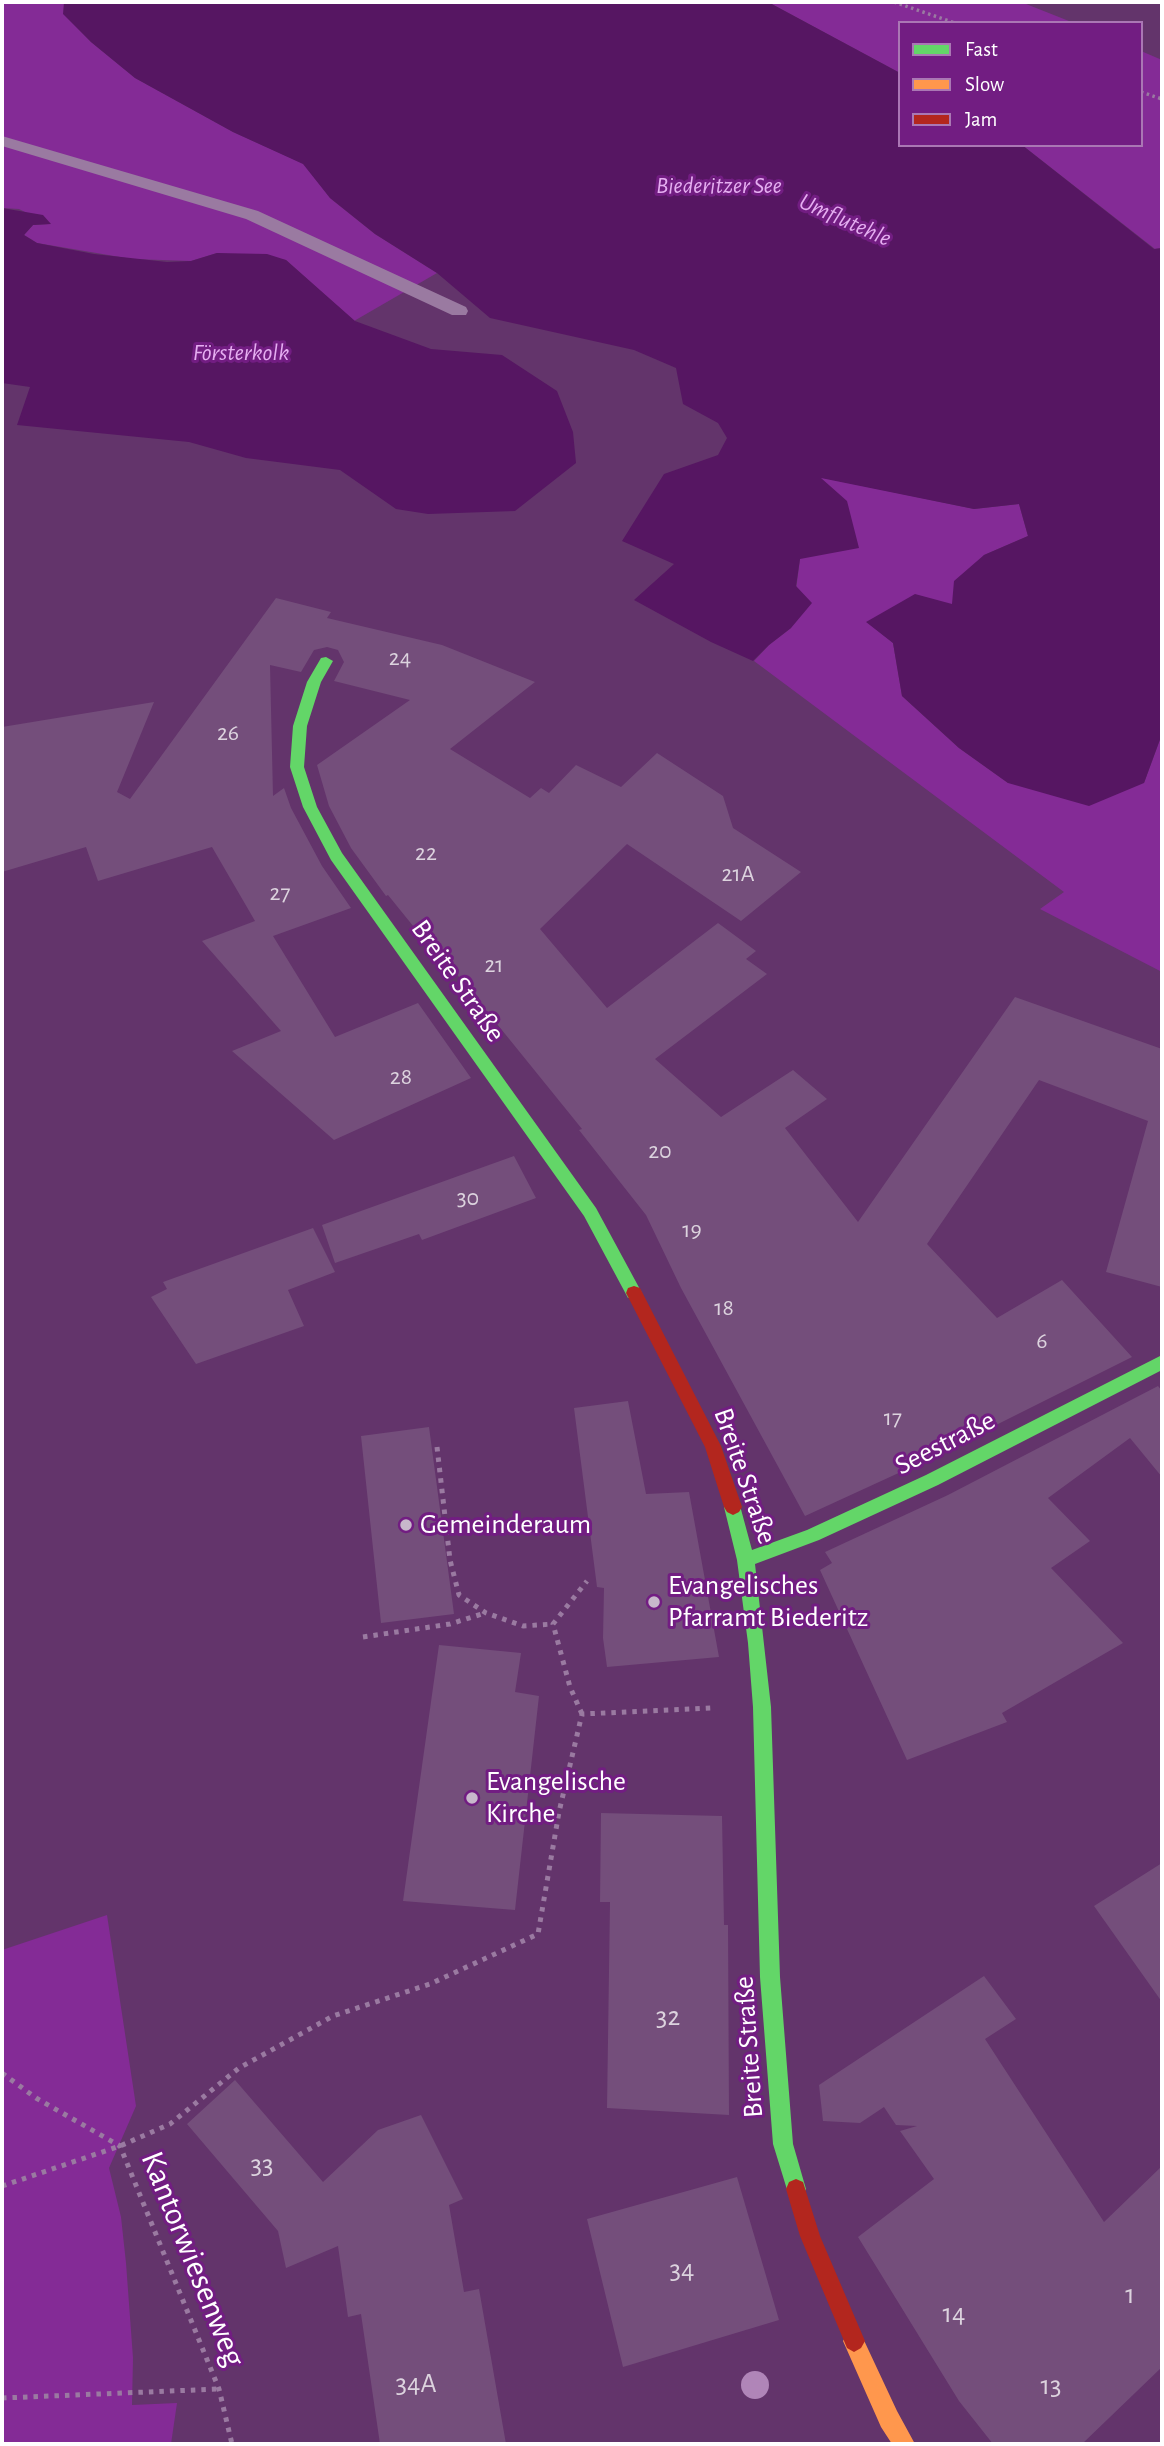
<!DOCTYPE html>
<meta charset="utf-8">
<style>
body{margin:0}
#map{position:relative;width:1164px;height:2446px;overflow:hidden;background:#63346b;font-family:"Alegreya Sans",sans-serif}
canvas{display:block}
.frame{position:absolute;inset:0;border:4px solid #fff;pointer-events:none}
.legend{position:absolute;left:898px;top:21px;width:245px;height:126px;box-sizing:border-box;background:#721d82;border:2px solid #aa77b4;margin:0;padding:9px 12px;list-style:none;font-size:21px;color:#fff}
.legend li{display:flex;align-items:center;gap:14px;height:35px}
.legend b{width:35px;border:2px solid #aa77b4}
</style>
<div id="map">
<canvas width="1164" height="2446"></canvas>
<div class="frame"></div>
<ul class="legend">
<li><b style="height:9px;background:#63d668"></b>Fast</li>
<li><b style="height:9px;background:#ff974d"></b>Slow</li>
<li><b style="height:9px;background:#b3261e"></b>Jam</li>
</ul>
</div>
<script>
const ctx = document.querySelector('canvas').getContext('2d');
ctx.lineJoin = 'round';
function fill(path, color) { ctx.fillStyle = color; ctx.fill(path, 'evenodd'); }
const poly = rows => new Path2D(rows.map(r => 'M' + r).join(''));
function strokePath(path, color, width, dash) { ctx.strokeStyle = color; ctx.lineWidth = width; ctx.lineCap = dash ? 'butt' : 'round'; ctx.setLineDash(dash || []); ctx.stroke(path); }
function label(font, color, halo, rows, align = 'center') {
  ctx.font = font + ' "Alegreya Sans",sans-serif'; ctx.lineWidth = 6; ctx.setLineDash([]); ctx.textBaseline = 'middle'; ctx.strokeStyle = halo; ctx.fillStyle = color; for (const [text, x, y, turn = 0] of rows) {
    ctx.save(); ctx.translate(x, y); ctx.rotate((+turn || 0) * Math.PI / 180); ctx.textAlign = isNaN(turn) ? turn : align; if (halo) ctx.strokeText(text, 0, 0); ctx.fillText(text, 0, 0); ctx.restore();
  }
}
fill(poly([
 [2,2,64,2,64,14,91,42,135,78,233,132,304,164,330,198,375,234,437,273,354,321,286,260,217,253,191,261,132,259,37,243,24,235,33,225,49,224,19,209,2,208],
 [768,2,1021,2,1074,23,900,23,900,73],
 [1141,51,1162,60,1162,248,1155,249,1022,145,1141,145],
 [820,477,974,509,1019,504,1028,536,984,555,952,605,867,622,893,643,902,696,959,748,1008,783,1144,783,1162,734,1162,972,1040,909,1064,892,754,661,769,645,791,628,800,559],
 [107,1915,136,2106,109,2168,121,2217,126,2263,133,2358,132,2405,177,2403,171,2444,2,2444,2,1950]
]), '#842b96');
fill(poly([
 [64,2,768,2,900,73,900,145,1022,145,1154,249,1162,248,1162,734,1144,783,1089,806,1008,783,959,748,902,696,893,643,866,622,915,594,952,604,954,581,984,555,1028,536,1019,504,974,509,821,478,847,501,859,548,800,559,796,586,812,603,791,628,769,645,753,661,711,642,634,600,674,564,622,541,664,474,718,455,727,438,718,423,683,404,676,368,634,350,490,318,437,273,375,234,330,198,303,164,233,132,135,78,91,42,63,14],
 [2,208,43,215,51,224,33,225,24,235,37,243,94,254,167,262,191,261,217,253,267,254,286,260,355,321,431,349,502,355,557,391,573,432,576,463,515,511,428,514,396,509,340,470,246,458,189,442,17,425,30,387,2,383]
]), '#561662');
fill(poly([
 [276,598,331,612,327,618,442,645,535,682,450,749,530,798,541,788,549,793,576,765,621,787,657,753,723,796,733,828,801,872,741,921,627,844,540,929,607,1008,718,923,756,951,746,959,767,974,655,1059,721,1117,793,1070,827,1099,785,1128,858,1222,1015,997,1162,1049,1162,1287,1106,1272,1148,1121,1039,1080,927,1244,997,1318,1062,1280,1132,1357,916,1465,805,1516,681,1288,646,1215,579,1130,582,1129,442,956,439,958,388,895,386,896,351,848,329,806,317,765,410,700,334,681,344,662,338,650,327,647,314,650,301,672,270,665,273,796,284,788,291,808,322,866,351,908,273,936,335,1037,418,1003,471,1078,334,1140,232,1051,281,1031,202,941,255,921,212,847,98,881,86,847,2,872,2,727,154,702,117,792,130,799],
 [514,1156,536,1198,422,1240,419,1234,335,1263,322,1225],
 [313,1228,335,1272,288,1290,304,1326,196,1364,151,1297,167,1289,163,1282],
 [1158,1386,1162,1391,1162,1477,1130,1438,1048,1498,1090,1541,1051,1568,1123,1643,1002,1713,1007,1722,907,1760,820,1570,832,1563,825,1552,948,1495],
 [628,1401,646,1494,689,1492,719,1657,607,1667,603,1638,604,1588,597,1587,574,1408],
 [429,1427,454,1614,381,1623,361,1436],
 [439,1645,521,1653,515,1692,539,1696,515,1910,403,1901],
 [601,1813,722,1816,724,1925,728,1925,729,2115,607,2108,610,1902,600,1902],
 [1162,1863,1162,2002,1094,1906],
 [984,1976,1016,2019,985,2039,1104,2222,1162,2166,1162,2367,1082,2444,993,2444,959,2401,858,2237,934,2179,900,2131,917,2126,896,2125,884,2107,860,2123,823,2121,819,2085],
 [235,2080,323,2182,378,2130,421,2115,463,2199,449,2205,464,2292,479,2289,506,2444,380,2444,361,2314,348,2317,338,2246,286,2268,278,2231,187,2124],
 [737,2177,779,2320,623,2367,587,2219]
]), '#744e7b');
strokePath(poly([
 [894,2,955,23],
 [1141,92,1162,99]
]), '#9a7aa1', 3.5, [2.5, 3.5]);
strokePath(poly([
 [437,1447,450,1560,459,1595,486,1613,523,1626,553,1624],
 [363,1637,450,1624,485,1613],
 [582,1714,570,1687,553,1624,587,1581],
 [2,2073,36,2098,120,2146,219,2389,232,2444],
 [2,2186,120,2146,170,2124,239,2068,333,2016,430,1984,538,1934,559,1812,582,1714,711,1708],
 [2,2398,219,2389]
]), '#9a7aa1', 5, [4.5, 6]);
fill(poly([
 [2,136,258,211,466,307,468,311,466,315,452,315,246,219,2,146,2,136]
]), '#9a7aa1');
fill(poly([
 [326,657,333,661,321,682,307,726,304,767,317,807,342,853,596,1208,642,1293,640,1298,628,1298,584,1216,331,860,303,807,290,767,293,726,307,682,321,658,326,657],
 [1162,1355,1162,1370,938,1485,819,1540,755,1564,771,1707,780,1977,793,2144,806,2189,803,2196,796,2199,789,2196,773,2144,760,1977,753,1707,748,1643,737,1560,724,1507,727,1502,733,1499,739,1502,752,1550,807,1530,926,1475,1162,1355]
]), '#63d668');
fill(poly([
 [854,2330,861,2334,897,2411,915,2444,892,2444,881,2427,843,2341,847,2334,854,2330]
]), '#ff974d');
fill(poly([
 [634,1286,640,1288,721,1446,742,1507,739,1512,733,1515,727,1512,724,1507,705,1447,626,1293,628,1288,634,1286],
 [796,2179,803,2182,820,2236,865,2341,861,2348,854,2352,847,2348,800,2236,786,2189,789,2182,796,2179]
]), '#b3261e');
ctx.fillStyle = '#b085b8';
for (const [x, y] of [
 [755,2385]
]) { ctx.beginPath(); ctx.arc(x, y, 14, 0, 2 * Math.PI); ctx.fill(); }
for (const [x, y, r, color] of [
 [406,1525,7,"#c8b8cb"],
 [654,1602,7,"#c8b8cb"],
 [472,1798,7,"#c8b8cb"]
]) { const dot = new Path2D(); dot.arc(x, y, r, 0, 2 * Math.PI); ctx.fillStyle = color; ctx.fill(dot); strokePath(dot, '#721d82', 2.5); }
label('italic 24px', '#e5aef1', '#721d82', [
 ["Biederitzer See",719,186],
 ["Umflutehle",845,220,24],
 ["Försterkolk",241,353]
]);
label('24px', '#dcd3de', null, [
 ["24",400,658],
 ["26",228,733],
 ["22",426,853],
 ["21A",738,874],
 ["27",280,893],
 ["21",494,965],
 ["28",401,1077],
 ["20",660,1151],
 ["30",468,1198],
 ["19",692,1230],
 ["18",724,1308],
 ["6",1042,1341],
 ["17",893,1418]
]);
label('28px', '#fff', '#721d82', [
 ["Breite Straße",458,981,55],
 ["Seestraße",945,1443,-27],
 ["Breite Straße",745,1476,71],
 ["Breite Straße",749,2047,-94]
]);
label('28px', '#fff', '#721d82', [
 ["Gemeinderaum",420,1525],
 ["Evangelisches",668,1586],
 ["Pfarramt Biederitz",668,1618],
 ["Evangelische",486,1782],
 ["Kirche",486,1814]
], 'left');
label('28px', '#dcd3de', null, [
 ["32",668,2017],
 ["33",262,2165],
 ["34",682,2270],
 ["1",1130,2295],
 ["14",954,2314],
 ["34A",416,2384],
 ["13",1051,2386]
]);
label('33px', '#fff', '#721d82', [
 ["Kantorwiesenweg",193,2259,68]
]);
</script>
